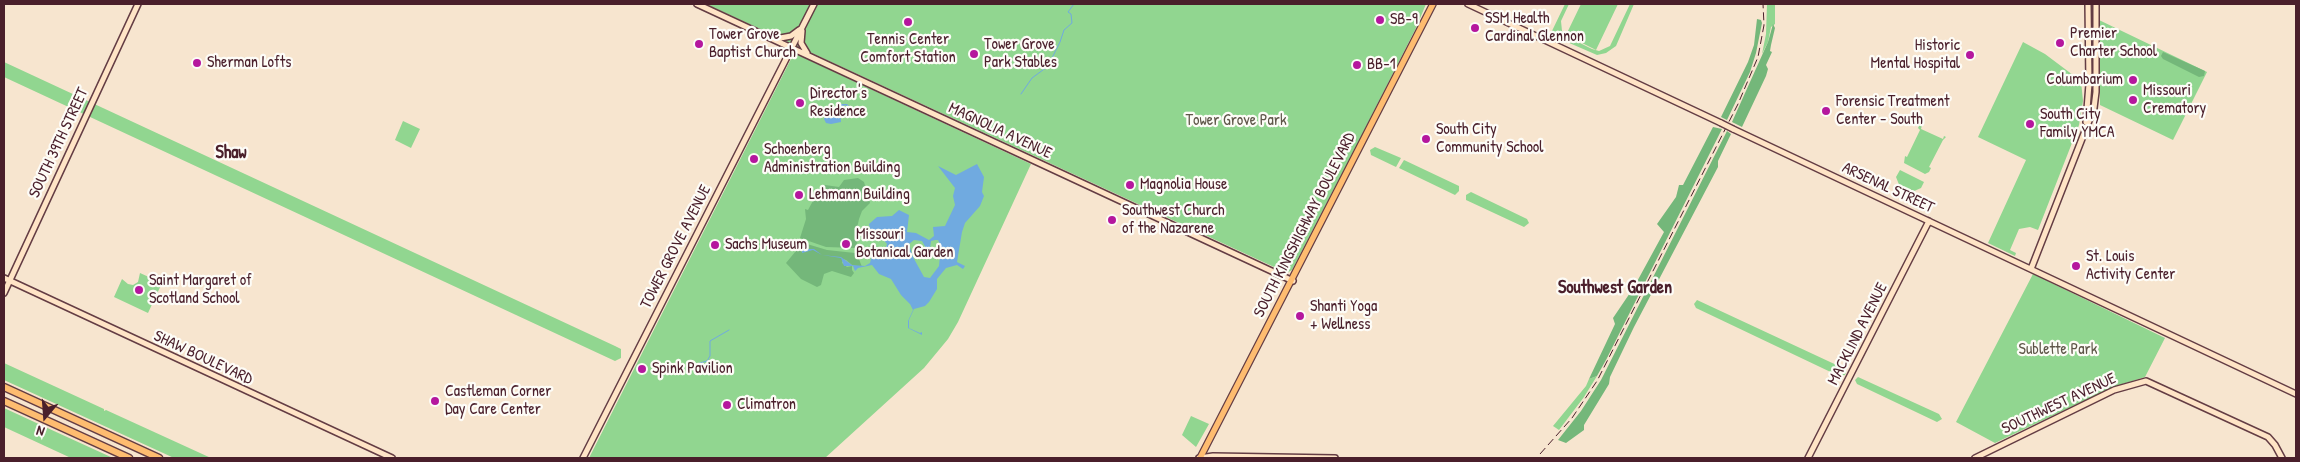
<!DOCTYPE html>
<style>
body{margin:0}
#map{position:relative;width:2300px;height:462px;overflow:hidden;background:#f7e5cf;font-family:"Patrick Hand",sans-serif}
canvas{display:block}
.frame{position:absolute;inset:0;border:5px solid #4a1f2b;pointer-events:none}
.north{position:absolute;left:20px;top:392px;width:50px;height:50px;-webkit-text-stroke:4px #fdfcf7;paint-order:stroke;rotate:198deg;font-size:14px;font-weight:700;line-height:20px;text-align:center;color:#4a1f2b}
.north::after{content:'';display:block;margin:auto;width:18px;height:22px;background:#4a1f2b;clip-path:polygon(50% 0,100% 100%,50% 72%,0 100%)}
</style>
<div id="map">
<canvas width="2300" height="462"></canvas>
<div class="frame"></div>
<div class="north">N</div>
</div>
<script>
const ctx = document.querySelector('canvas').getContext('2d');
ctx.lineJoin = 'round';
function fill(path, color) { ctx.fillStyle = color; ctx.fill(path, 'evenodd'); }
const poly = rows => new Path2D(rows.map(r => 'M' + r).join(''));
function strokePath(path, color, width, dash) { ctx.strokeStyle = color; ctx.lineWidth = width; ctx.lineCap = dash ? 'butt' : 'round'; ctx.setLineDash(dash || []); ctx.stroke(path); }
function label(font, color, halo, rows, align = 'center') {
  ctx.font = font + ' "Patrick Hand",sans-serif'; ctx.lineWidth = 4.5; ctx.setLineDash([]); ctx.textBaseline = 'middle'; ctx.strokeStyle = halo; ctx.fillStyle = color; for (const [text, x, y, turn = 0] of rows) {
    ctx.save(); ctx.translate(x, y); ctx.rotate((+turn || 0) * Math.PI / 180); ctx.textAlign = isNaN(turn) ? turn : align; if (halo) ctx.strokeText(text, 0, 0); ctx.fillText(text, 0, 0); ctx.restore();
  }
}
fill(poly([
 [706,4,1426,4,1416,28,1354,150,1292,270,1287,273],
 [1565,4,1569,4,1561,21,1562,31,1566,36,1592,49,1599,51,1610,46,1630,4,1634,4,1616,46,1606,53,1597,55,1567,42,1558,30,1555,35,1551,33],
 [1581,4,1618,4,1596,50,1566,35],
 [1767,4,1775,4,1775,24,1771,27,1768,42,1762,54,1766,34],
 [2099,20,2207,72,2173,140,2100,105],
 [2023,42,2045,54,2081,81,2083,101,2079,125,2038,230,2030,227,2019,229,2010,250,2016,253,2015,256,1988,243,2026,160,1978,137],
 [793,55,798,55,1031,164,958,322,948,339,924,368,825,458,589,458],
 [4,62,615,346,621,349,621,358,615,361,4,77],
 [403,121,420,129,411,148,395,140],
 [1920,124,1922,125,1921,129,1943,139,1944,136,1946,137,1943,140,1929,167,1931,168,1929,172,1925,174,1904,163,1905,156,1907,157,1920,130,1918,128],
 [1375,147,1401,158,1396,167,1371,155,1370,150],
 [1404,160,1459,186,1459,191,1455,195,1399,168],
 [1900,170,1924,182,1921,188,1912,192,1900,187,1896,177],
 [1471,192,1527,219,1529,223,1524,227,1466,200,1466,195],
 [140,273,162,283,148,313,114,297,122,279,128,284,133,285,138,282],
 [2033,274,2165,338,2145,377,2113,387,1995,443,1956,422],
 [1697,300,1843,368,1846,372,1845,375,1839,376,1696,308,1694,304],
 [4,363,104,409,104,411,106,410,211,458,174,458,4,380],
 [1597,376,1584,397,1559,430,1553,426,1586,386,1589,379],
 [1858,377,1939,414,1942,419,1937,422,1857,384,1855,380],
 [4,408,43,426,113,458,71,458,4,427],
 [1191,416,1209,424,1196,447,1182,435]
]), '#91d690');
fill(poly([
 [1757,19,1761,20,1762,23,1756,53,1750,72,1727,120,1721,117,1748,62,1754,45],
 [1773,24,1775,28,1771,45,1770,51,1772,52,1766,65,1768,69,1766,76,1742,127,1732,122,1768,42],
 [2163,52,2205,71,2204,76,2199,77,2163,59,2161,56],
 [1713,127,1722,129,1606,360,1597,376,1589,379,1615,324,1613,318,1634,287,1664,232,1657,224,1676,197,1679,185,1683,185],
 [1727,131,1731,134,1718,161,1718,167,1634,327,1610,377,1609,384,1584,425,1584,430,1566,443,1558,440,1581,411,1601,380],
 [858,178,864,182,870,203,862,211,859,219,857,228,859,238,855,248,826,247,800,238,806,219,805,209,808,210,814,199,816,200,818,196,815,195,818,190,825,185,839,187,844,180],
 [807,244,827,250,855,253,857,254,862,267,852,265,846,260,843,259,842,263,847,267,852,266,852,270,854,273,851,277,832,271,824,274,821,285,817,287,801,279,786,263,800,246]
]), '#74b77a');
fill(poly([
 [841,104,847,104,851,108,845,105,840,108,841,122,831,124,826,123,824,119,827,112],
 [977,164,984,177,982,192,984,196,980,206,965,223,962,232,957,262,965,266,963,269,957,265,946,268,937,279,937,289,929,302,925,306,914,309,909,320,909,328,920,333,922,332,922,335,908,328,908,321,913,310,910,304,901,295,891,279,879,274,872,265,858,268,855,271,853,266,844,266,841,258,822,255,813,250,802,253,802,249,814,249,822,255,841,257,852,265,865,266,870,263,873,251,884,253,887,244,882,238,871,233,869,224,877,217,892,216,899,210,909,215,907,232,916,233,929,240,934,236,933,227,945,226,955,205,953,196,955,188,938,166,956,175],
 [914,240,922,241,927,250,930,248,931,241,935,240,938,240,941,246,939,266,930,278,924,277,913,257,909,244]
]), '#70aae0');
strokePath(poly([
 [1050,62,1060,42,1064,30,1072,23,1071,14,1068,12,1074,4],
 [1021,94,1032,78,1047,67],
 [693,365,707,361,710,356,710,341,729,330]
]), '#70aae0', 1);
const secondary = poly([
 [697,4,1293,281],
 [1468,4,1721,123],
 [802,31,801,43,807,53],
 [775,39,791,36,799,30],
 [2086,122,2089,84,2088,4],
 [1733,129,2296,394],
 [2031,269,2094,108,2096,92,2096,4],
 [4,278,392,458],
 [4,293,138,4],
 [583,458,814,4],
 [1199,458,1213,456,1335,458],
 [1808,458,1929,221],
 [1975,458,2114,390,2146,381,2268,437,2275,445,2282,458]
]);
const primary = poly([
 [1200,458,1433,4]
]);
const highway = poly([
 [4,387,159,458],
 [4,401,129,458]
]);
strokePath(secondary, '#643d44', 8);
strokePath(primary, '#643d44', 8);
strokePath(highway, '#643d44', 9);
strokePath(secondary, '#ffe4c6', 5);
strokePath(primary, '#febc70', 5.5);
strokePath(highway, '#febc70', 6);
strokePath(poly([
 [1540,454,1572,418,1597,381,1738,104,1758,57,1764,25,1763,4]
]), '#4a1f2b', 1, [8, 4]);
const secondaryBridge = poly([
 [1721,123,1733,129]
]);
strokePath(secondaryBridge, '#643d44', 8, []);
strokePath(secondaryBridge, '#ffe4c6', 5);
for (const [x, y, r, color] of [
 [1380,20,5,"#b5179e"],
 [908,22,5,"#b5179e"],
 [1475,28,5,"#b5179e"],
 [2060,43,5,"#b5179e"],
 [699,44,5,"#b5179e"],
 [974,54,5,"#b5179e"],
 [1970,55,5,"#b5179e"],
 [197,63,5,"#b5179e"],
 [1357,65,5,"#b5179e"],
 [2133,80,5,"#b5179e"],
 [2133,100,5,"#b5179e"],
 [800,103,5,"#b5179e"],
 [1826,111,5,"#b5179e"],
 [2030,124,5,"#b5179e"],
 [1426,139,5,"#b5179e"],
 [754,159,5,"#b5179e"],
 [1130,185,5,"#b5179e"],
 [799,195,5,"#b5179e"],
 [1112,220,5,"#b5179e"],
 [846,244,5,"#b5179e"],
 [715,245,5,"#b5179e"],
 [2076,266,5,"#b5179e"],
 [139,290,5,"#b5179e"],
 [1300,316,5,"#b5179e"],
 [642,369,5,"#b5179e"],
 [435,401,5,"#b5179e"],
 [727,405,5,"#b5179e"]
]) { const dot = new Path2D(); dot.arc(x, y, r, 0, 2 * Math.PI); ctx.fillStyle = color; ctx.fill(dot); strokePath(dot, '#fdfcf7', 2); }
label('16px', '#4a1f2b', '#fdfcf7', [
 ["SSM Health",1485,19],
 ["Cardinal Glennon",1485,37],
 ["SB-9",1390,20],
 ["Premier",2070,34],
 ["Charter School",2070,52],
 ["Tower Grove",709,35],
 ["Baptist Church",709,53],
 ["Tennis Center",908,40,"center"],
 ["Comfort Station",908,58,"center"],
 ["Tower Grove",984,45],
 ["Park Stables",984,63],
 ["Historic",1960,46,"right"],
 ["Mental Hospital",1960,64,"right"],
 ["Sherman Lofts",207,63],
 ["BB-1",1367,65],
 ["Columbarium",2123,80,"right"],
 ["Missouri",2143,91],
 ["Crematory",2143,109],
 ["Director's",810,94],
 ["Residence",810,112],
 ["Forensic Treatment",1836,102],
 ["Center - South",1836,120],
 ["South City",2040,115],
 ["Family YMCA",2040,133],
 ["South City",1436,130],
 ["Community School",1436,148],
 ["Schoenberg",764,150],
 ["Administration Building",764,168],
 ["Magnolia House",1140,185],
 ["Lehmann Building",809,195],
 ["Southwest Church",1122,211],
 ["of the Nazarene",1122,229],
 ["Missouri",856,235],
 ["Botanical Garden",856,253],
 ["Sachs Museum",725,245],
 ["St. Louis",2086,257],
 ["Activity Center",2086,275],
 ["Saint Margaret of",149,281],
 ["Scotland School",149,299],
 ["Shanti Yoga",1310,307],
 ["+ Wellness",1310,325],
 ["Spink Pavilion",652,369],
 ["Castleman Corner",445,392],
 ["Day Care Center",445,410],
 ["Climatron",737,405]
], 'left');
label('16px', '#5f5649', '#fdfcf7', [
 ["Tower Grove Park",1236,121],
 ["Sublette Park",2058,350]
]);
label('16px', '#4a1f2b', '#fdfcf7', [
 ["MAGNOLIA AVENUE",1000,131,25],
 ["SOUTH 39TH STREET",59,143,-65],
 ["ARSENAL STREET",1888,188,25],
 ["SOUTH KINGSHIGHWAY BOULEVARD",1305,225,-63],
 ["TOWER GROVE AVENUE",676,247,-63],
 ["MACKLIND AVENUE",1858,334,-63],
 ["SHAW BOULEVARD",203,358,25],
 ["SOUTHWEST AVENUE",2059,404,-25]
]);
label('bold 18px', '#4a1f2b', '#fdfcf7', [
 ["Shaw",231,153],
 ["Southwest Garden",1615,288]
]);
</script>
